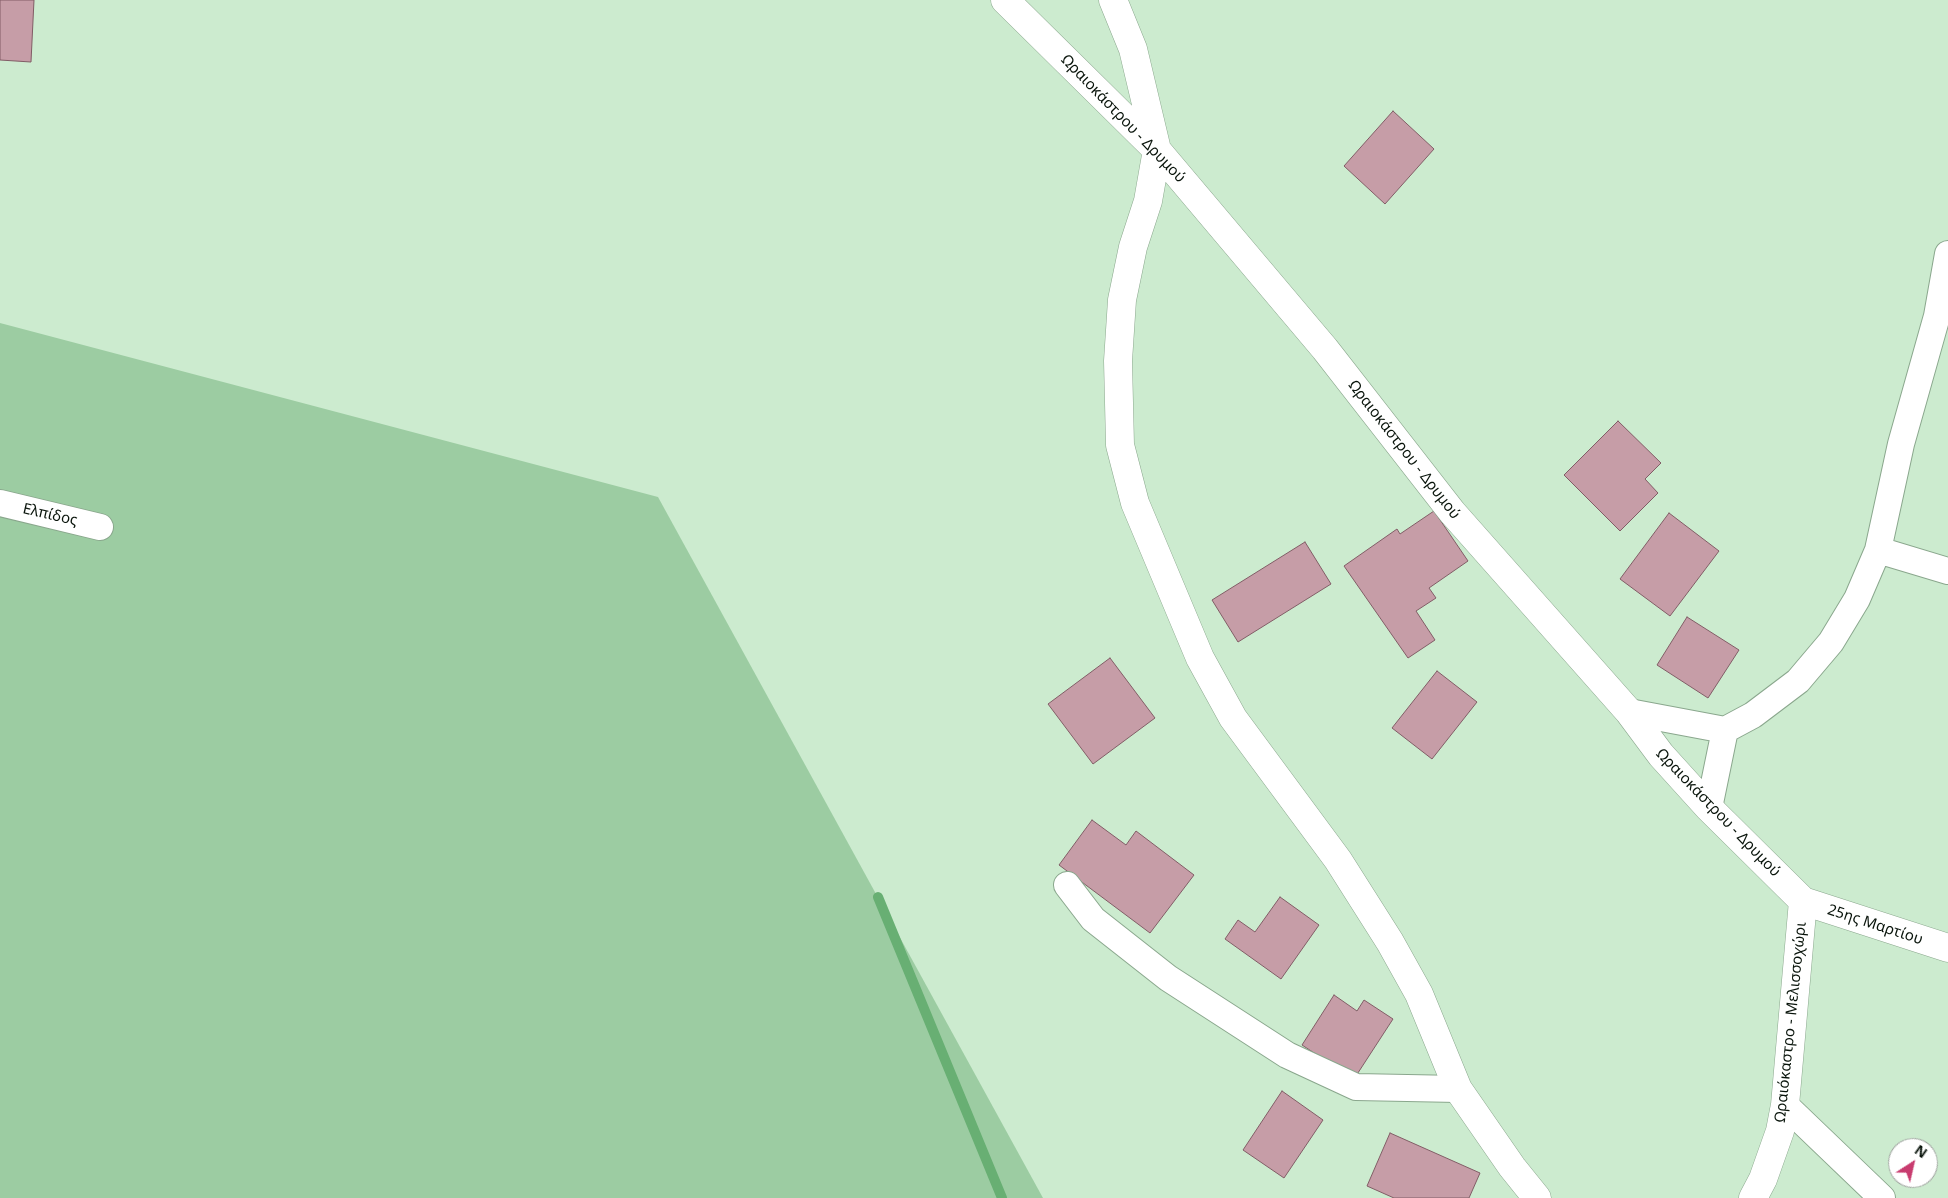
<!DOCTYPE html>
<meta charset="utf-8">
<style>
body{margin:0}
#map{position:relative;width:1948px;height:1198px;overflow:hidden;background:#ccebcf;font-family:"Noto Sans",sans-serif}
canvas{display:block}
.north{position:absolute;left:1888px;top:1138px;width:50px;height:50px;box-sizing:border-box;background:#fff;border:1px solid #9da19d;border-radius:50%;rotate:35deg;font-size:14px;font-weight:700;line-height:20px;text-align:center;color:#09140b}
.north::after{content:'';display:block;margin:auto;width:18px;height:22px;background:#c83c6f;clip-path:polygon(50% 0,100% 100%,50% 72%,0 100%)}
</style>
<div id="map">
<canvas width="1948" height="1198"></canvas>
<div class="north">N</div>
</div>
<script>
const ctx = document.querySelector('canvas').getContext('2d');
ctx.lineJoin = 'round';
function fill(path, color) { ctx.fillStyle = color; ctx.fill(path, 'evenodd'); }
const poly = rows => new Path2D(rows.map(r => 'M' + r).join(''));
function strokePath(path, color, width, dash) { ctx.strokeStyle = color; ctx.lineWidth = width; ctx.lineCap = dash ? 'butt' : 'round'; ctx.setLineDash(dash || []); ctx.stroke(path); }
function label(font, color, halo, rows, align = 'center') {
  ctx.font = font + ' "Noto Sans",sans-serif'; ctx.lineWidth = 4; ctx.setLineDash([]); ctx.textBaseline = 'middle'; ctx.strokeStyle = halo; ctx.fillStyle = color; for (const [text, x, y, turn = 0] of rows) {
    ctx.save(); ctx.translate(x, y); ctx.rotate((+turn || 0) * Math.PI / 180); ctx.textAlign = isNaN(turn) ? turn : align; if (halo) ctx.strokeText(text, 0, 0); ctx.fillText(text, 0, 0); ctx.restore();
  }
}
fill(poly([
 [0,323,658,497,1043,1198,0,1198]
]), '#9ccca2');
strokePath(poly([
 [878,897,1002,1198]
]), '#68af73', 10);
const building = poly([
 [0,0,34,0,31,62,0,60,0,0],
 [1393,111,1434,149,1385,204,1344,166,1393,111],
 [1618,421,1661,463,1645,479,1658,493,1620,531,1564,475,1618,421],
 [1434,511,1468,561,1429,588,1436,598,1416,611,1435,640,1408,658,1344,566,1397,529,1400,534,1434,511],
 [1669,513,1719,551,1670,616,1620,579,1669,513],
 [1305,542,1331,584,1238,642,1212,600,1305,542],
 [1687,617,1739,650,1708,698,1657,665,1687,617],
 [1110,658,1155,718,1093,764,1048,704,1110,658],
 [1437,671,1477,702,1432,759,1392,728,1437,671],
 [1092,820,1126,845,1136,831,1194,875,1150,933,1059,865,1092,820],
 [1280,897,1319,925,1281,979,1225,939,1238,920,1255,932,1280,897],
 [1334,995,1357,1011,1364,1000,1393,1019,1354,1079,1302,1045,1334,995],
 [1282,1091,1323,1120,1284,1178,1243,1150,1282,1091],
 [1390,1133,1480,1173,1469,1198,1394,1198,1367,1186,1390,1133]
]);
fill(building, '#c69da7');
strokePath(building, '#815d66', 1);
const street = poly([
 [0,503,100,527],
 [1878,550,1948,571],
 [1629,712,1725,730,1709,808],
 [1725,730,1753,715,1798,681,1831,642,1857,599,1878,550,1901,444,1937,316,1948,254],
 [1067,885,1093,919,1168,978,1287,1055,1356,1087,1458,1089],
 [1785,1105,1882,1198]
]);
const secondary = poly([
 [1005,0,1157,150,1325,349,1452,512,1629,712,1661,755,1709,808,1803,901,1948,948],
 [1113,0,1133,49,1157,150,1148,201,1133,247,1122,300,1118,361,1120,445,1135,503,1200,658,1233,718,1338,860,1390,942,1419,994,1458,1089,1512,1167,1537,1198],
 [1753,1198,1763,1179,1780,1131,1785,1105,1803,901]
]);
strokePath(street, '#8aa78d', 28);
strokePath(secondary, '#8aa78d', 29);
strokePath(street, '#fff', 26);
strokePath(secondary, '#fff', 28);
label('15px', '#09140b', '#fff', [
 ["Ωραιοκάστρου - Δρυμού",1123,119,46],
 ["Ωραιοκάστρου - Δρυμού",1404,450,52],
 ["Ελπίδος",50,515,13],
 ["Ωραιοκάστρου - Δρυμού",1718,813,46],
 ["25ης Μαρτίου",1875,925,18],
 ["Ωραιόκαστρο - Μελισσοχώρι",1791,1022,-84]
]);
</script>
